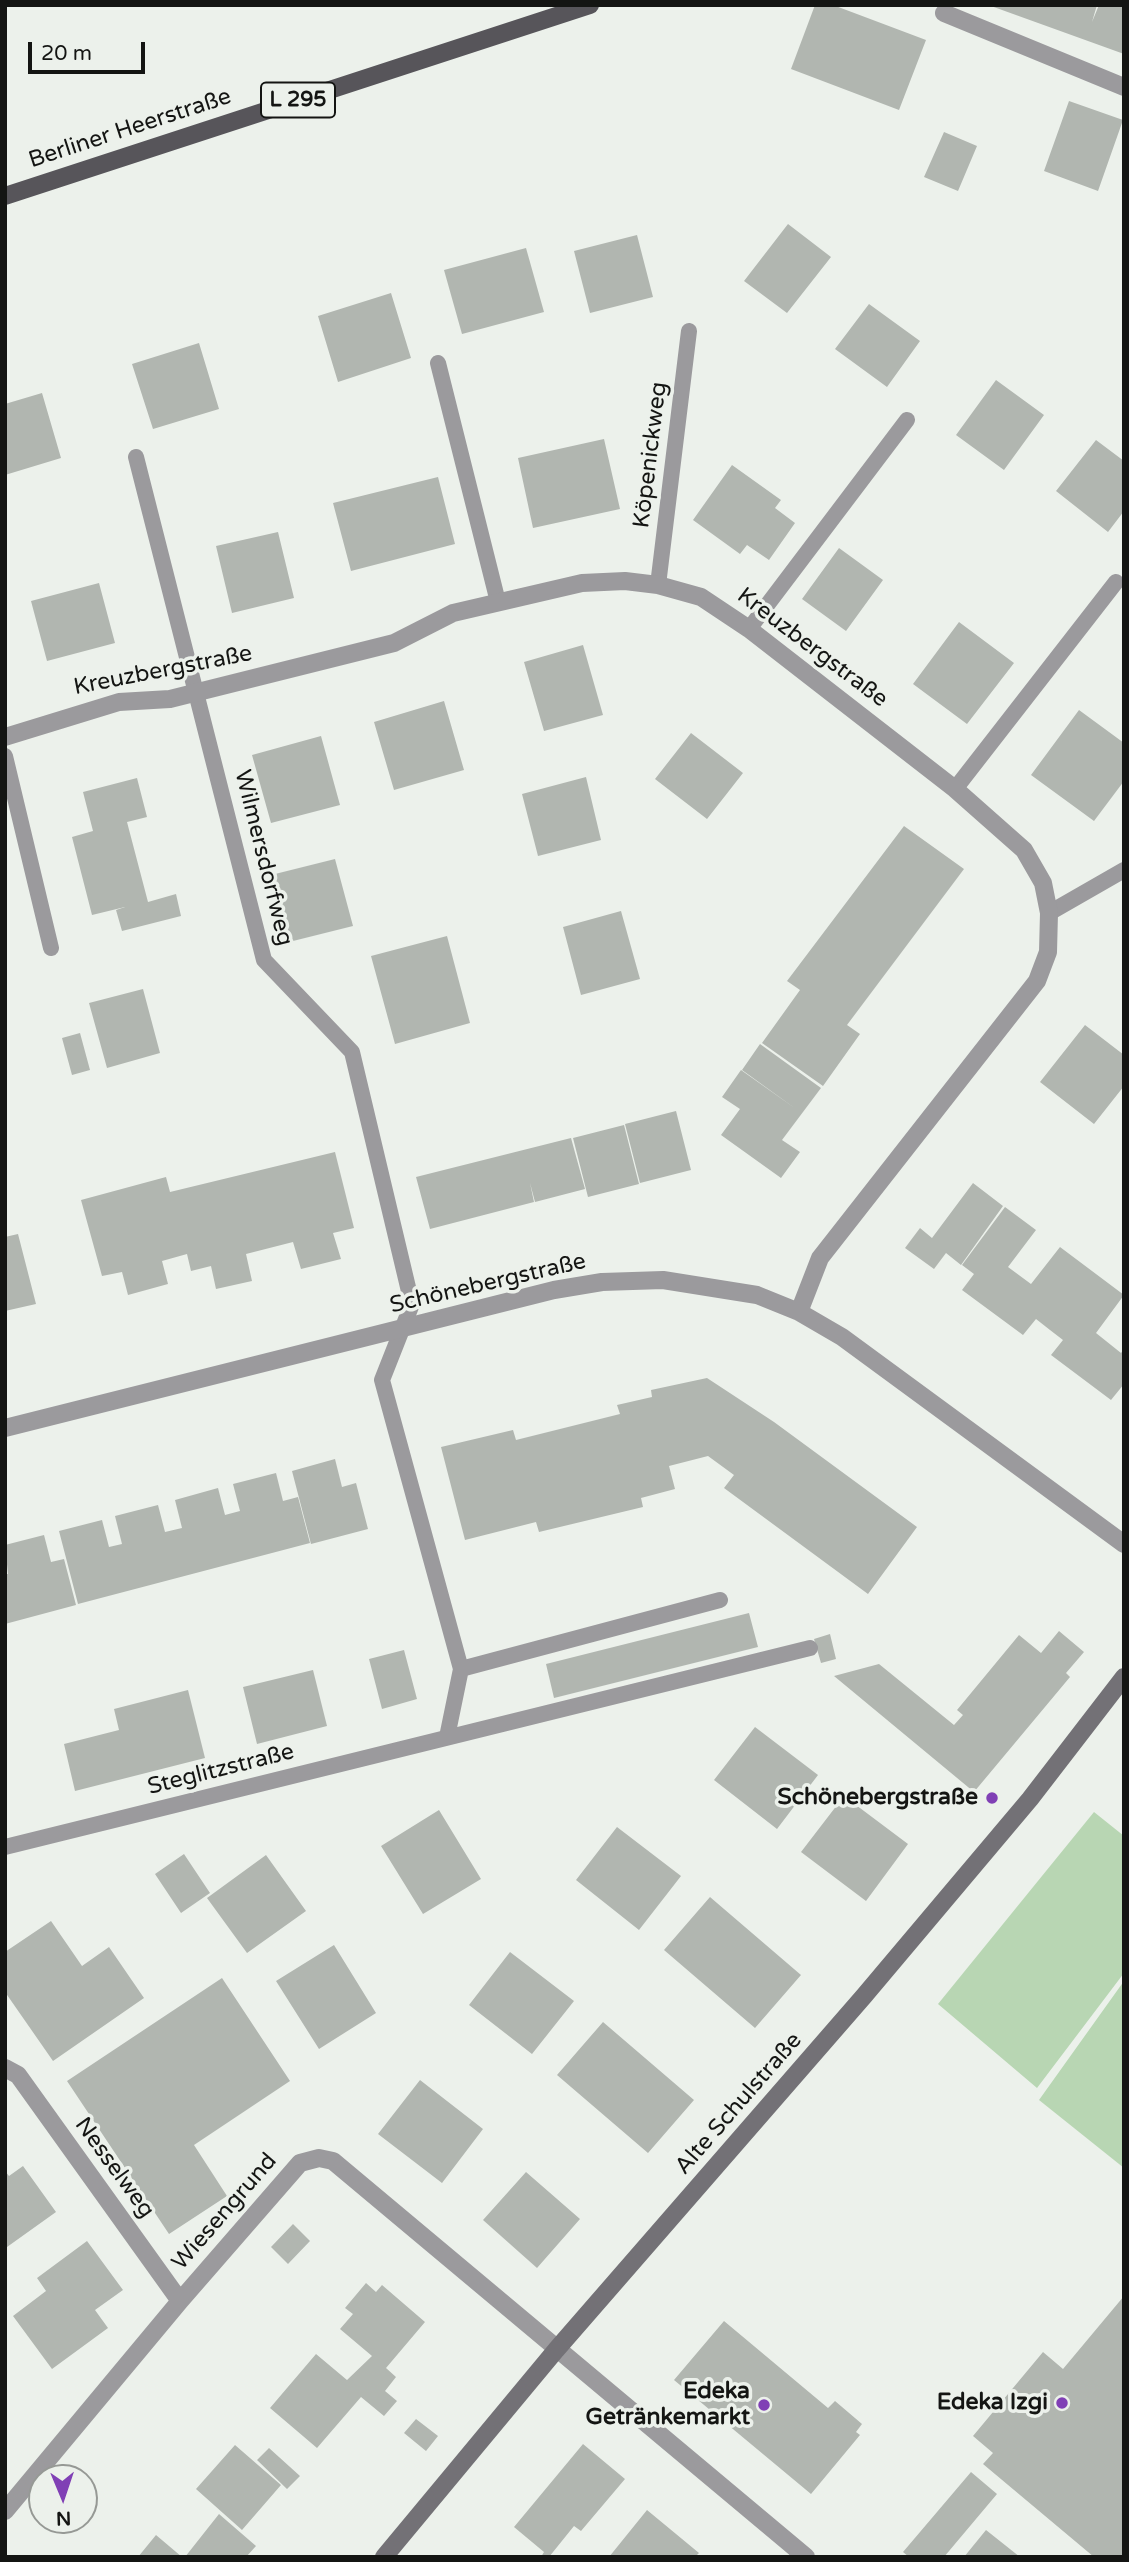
<!DOCTYPE html>
<meta charset="utf-8">
<style>
body{margin:0}
#map{position:relative;width:1129px;height:2562px;overflow:hidden;background:#ecf1eb;font-family:"Varela Round",sans-serif}
canvas{display:block}
.frame{position:absolute;inset:0;border:7px solid #141513;pointer-events:none}
.north{position:absolute;left:28px;top:2464px;width:70px;height:70px;box-sizing:border-box;background:#ecf1eb;border:2px solid #969995;border-radius:50%;rotate:178deg;font-size:19px;font-weight:700;line-height:28px;text-align:center;color:#141513}
.north::after{content:'';display:block;margin:auto;width:24px;height:32px;background:#8040b5;clip-path:polygon(50% 0,100% 100%,50% 72%,0 100%)}
.scale{position:absolute;left:28px;top:42px;width:117px;height:32px;box-sizing:border-box;border:4px solid #141513;border-top:0;padding-left:9px;font-size:21px;line-height:24px;white-space:nowrap;color:#141513;-webkit-text-stroke:5px #ecf1eb;paint-order:stroke}
</style>
<div id="map">
<canvas width="1129" height="2562"></canvas>
<div class="frame"></div>
<div class="north">N</div>
<div class="scale">20 m</div>
</div>
<script>
const ctx = document.querySelector('canvas').getContext('2d');
ctx.lineJoin = 'round';
function fill(path, color) { ctx.fillStyle = color; ctx.fill(path, 'evenodd'); }
const poly = rows => new Path2D(rows.map(r => 'M' + r).join(''));
function strokePath(path, color, width, dash) { ctx.strokeStyle = color; ctx.lineWidth = width; ctx.lineCap = dash ? 'butt' : 'round'; ctx.setLineDash(dash || []); ctx.stroke(path); }
function label(font, color, halo, rows, align = 'center') {
  ctx.font = font + ' "Varela Round",sans-serif'; ctx.lineWidth = 7; ctx.setLineDash([]); ctx.textBaseline = 'middle'; ctx.strokeStyle = halo; ctx.fillStyle = color; for (const [text, x, y, turn = 0] of rows) {
    ctx.save(); ctx.translate(x, y); ctx.rotate((+turn || 0) * Math.PI / 180); ctx.textAlign = isNaN(turn) ? turn : align; if (halo) ctx.strokeText(text, 0, 0); ctx.fillText(text, 0, 0); ctx.restore();
  }
}
fill(poly([
 [1094,1812,1124,1836,1124,1973,1037,2088,938,2004],
 [1124,1981,1124,2168,1039,2100]
]), '#b8d6b3');
fill(poly([
 [815,5,833,5,926,40,899,110,791,69],
 [1097,5,1092,22,1099,5,1124,5,1124,54,991,6],
 [1069,101,1123,120,1098,191,1044,171],
 [944,132,977,146,958,191,924,177],
 [788,224,831,257,787,313,744,281],
 [637,235,653,297,590,313,574,251],
 [526,248,544,312,462,334,444,270],
 [391,293,411,358,338,382,318,316],
 [869,304,920,341,887,387,835,349],
 [199,343,219,409,153,429,132,364],
 [996,380,1044,415,1004,470,956,435],
 [42,393,61,458,5,475,5,404],
 [604,439,620,509,533,528,518,458],
 [1096,440,1124,461,1124,511,1108,532,1056,491],
 [732,465,781,500,775,508,795,523,769,560,747,545,740,554,693,520],
 [438,477,455,544,351,571,333,503],
 [278,532,294,598,232,613,216,546],
 [839,548,883,580,846,631,802,599],
 [99,583,115,643,47,661,31,601],
 [959,622,1014,663,967,724,913,684],
 [583,645,603,715,544,731,524,662],
 [444,701,464,770,394,790,374,722],
 [1079,710,1124,743,1124,781,1094,821,1031,775],
 [691,733,743,773,707,819,655,779],
 [321,736,340,805,271,823,252,755],
 [586,777,601,840,538,856,522,794],
 [137,778,147,817,127,822,148,902,176,894,181,916,122,931,116,910,125,907,92,915,72,837,93,831,83,792],
 [904,826,964,869,847,1025,860,1034,823,1086,762,1043,800,990,787,981],
 [335,859,353,926,289,942,271,875],
 [621,911,640,979,581,995,563,927],
 [447,936,470,1023,395,1044,371,956],
 [143,989,160,1053,107,1068,89,1003],
 [1085,1025,1124,1055,1124,1086,1094,1124,1040,1082],
 [80,1033,90,1070,72,1075,62,1038],
 [760,1044,821,1088,782,1140,800,1152,781,1178,721,1135,740,1109,722,1097,741,1070,796,1109,742,1070],
 [676,1111,691,1170,640,1183,625,1124],
 [624,1125,639,1184,588,1197,573,1138],
 [571,1138,585,1189,535,1202,530,1183,534,1202,430,1229,416,1177],
 [335,1152,354,1228,333,1233,341,1259,301,1269,293,1242,246,1254,252,1281,216,1289,211,1266,191,1271,187,1254,162,1261,168,1284,128,1295,122,1272,102,1276,81,1200,166,1177,170,1192],
 [973,1183,1003,1206,961,1265,946,1253,934,1269,905,1248,920,1228,932,1238],
 [1005,1207,1036,1230,1008,1267,1031,1284,1060,1247,1124,1295,1096,1333,1121,1353,1124,1349,1124,1384,1111,1400,1051,1355,1063,1340,1050,1330,1036,1319,1023,1335,962,1290,974,1274,962,1265],
 [18,1234,36,1304,5,1311,5,1237],
 [707,1378,774,1422,917,1527,868,1594,724,1488,734,1475,708,1456,669,1466,675,1489,641,1498,643,1507,539,1532,536,1522,465,1540,441,1447,513,1430,516,1440,620,1414,617,1405,652,1397,651,1390],
 [335,1459,342,1487,356,1483,368,1529,311,1544,292,1471],
 [276,1473,283,1501,298,1497,310,1543,78,1604,59,1531,102,1520,109,1547,122,1544,115,1516,158,1505,165,1532,182,1528,175,1500,218,1488,225,1515,240,1511,233,1484],
 [44,1535,51,1562,64,1559,76,1605,5,1624,5,1574,8,1574,5,1545],
 [749,1613,758,1647,554,1698,546,1664],
 [1059,1631,1084,1652,1066,1673,1070,1677,974,1792,834,1676,879,1664,954,1725,963,1715,957,1710,1019,1635,1041,1653],
 [830,1634,836,1659,821,1663,814,1639],
 [404,1650,417,1699,382,1709,369,1659],
 [313,1670,327,1726,257,1744,243,1687],
 [188,1690,205,1758,75,1791,64,1744,119,1730,114,1709],
 [755,1727,818,1775,777,1829,714,1780],
 [844,1796,908,1844,866,1901,801,1852],
 [439,1810,481,1879,423,1914,381,1846],
 [617,1827,681,1876,639,1930,576,1880],
 [184,1854,210,1893,181,1913,155,1874],
 [266,1855,306,1911,247,1953,207,1898],
 [710,1897,801,1975,755,2028,664,1950],
 [51,1921,82,1966,109,1947,144,1998,53,2061,5,1992,5,1952],
 [334,1945,376,2013,319,2049,276,1981],
 [510,1952,574,2001,532,2054,469,2005],
 [222,1978,290,2081,194,2145,227,2196,169,2234,67,2081],
 [603,2022,694,2100,648,2153,557,2075],
 [420,2080,483,2129,442,2183,378,2134],
 [23,2166,56,2212,7,2247,5,2171,9,2176],
 [526,2172,580,2219,537,2268,483,2220],
 [293,2224,310,2241,288,2264,271,2247],
 [87,2241,123,2290,95,2310,108,2328,52,2369,13,2316,46,2291,37,2278],
 [366,2283,376,2292,382,2285,425,2322,386,2368,396,2377,385,2391,397,2401,384,2416,361,2397,317,2448,270,2408,316,2354,347,2380,372,2356,340,2329,353,2314,345,2308],
 [1124,2296,1124,2557,1094,2557,983,2464,993,2453,973,2436,1043,2352,1063,2369],
 [724,2321,828,2408,835,2401,862,2424,856,2432,860,2435,811,2494,674,2380],
 [416,2419,438,2436,426,2451,404,2433],
 [583,2444,625,2479,581,2531,574,2526,549,2557,541,2557,544,2552,514,2527],
 [235,2445,281,2485,242,2530,196,2489],
 [269,2448,300,2476,287,2489,257,2460],
 [971,2472,997,2494,944,2557,909,2557,903,2552],
 [647,2510,699,2553,695,2557,609,2557],
 [219,2514,256,2546,246,2557,185,2557],
 [986,2530,1020,2557,964,2557],
 [156,2535,182,2557,138,2557]
]), '#b1b6b0');
strokePath(poly([
 [438,363,498,602],
 [136,457,264,960,352,1052,412,1304,382,1380,461,1669,447,1737],
 [658,585,689,331],
 [749,629,907,420],
 [5,756,51,948],
 [955,789,1116,582],
 [1049,913,1124,870],
 [461,1669,720,1600],
 [5,1847,810,1648]
]), '#9b9a9d', 16);
strokePath(poly([
 [944,13,1124,87],
 [5,737,119,702,170,699,394,643,453,613,582,583,625,581,658,585,701,597,749,629,955,789,1024,850,1043,883,1049,913,1048,952,1037,981,820,1258,799,1312],
 [5,1428,554,1290,602,1282,663,1280,757,1295,799,1312,842,1337,1124,1544],
 [5,2068,18,2075,180,2301],
 [5,2511,180,2301,300,2163,319,2158,333,2161,806,2557]
]), '#9b9a9d', 18);
strokePath(poly([
 [384,2557,556,2350,864,1996,1030,1799,1124,1677]
]), '#737176', 18);
strokePath(poly([
 [5,196,590,5]
]), '#57555a', 18);
for (const [x, y, r, color] of [
 [992,1798,7,"#8040b5"],
 [1062,2403,7,"#8040b5"],
 [764,2405,7,"#8040b5"]
]) { const dot = new Path2D(); dot.arc(x, y, r, 0, 2 * Math.PI); ctx.fillStyle = color; ctx.fill(dot); strokePath(dot, '#ecf1eb', 2.5); }
for (const [x, y, w] of [
 [298,100,74]
]) { const box = new Path2D(); box.roundRect(x - w / 2, y - 17.5, w, 35, 5); ctx.fillStyle = '#ecf1eb'; ctx.fill(box); strokePath(box, '#141513', 2); }
label('bold 21px', '#141513', null, [
 ["L 295",298,100]
]);
label('23px', '#141513', '#ecf1eb', [
 ["Berliner Heerstraße",130,129,-18],
 ["Köpenickweg",651,455,-83],
 ["Kreuzbergstraße",812,648,37],
 ["Kreuzbergstraße",163,671,-11],
 ["Wilmersdorfweg",263,858,76],
 ["Schönebergstraße",488,1284,-13],
 ["Steglitzstraße",221,1770,-14],
 ["Alte Schulstraße",739,2104,-49],
 ["Nesselweg",114,2168,54],
 ["Wiesengrund",225,2212,-49]
]);
label('bold 23px', '#141513', '#ecf1eb', [
 ["Schönebergstraße",978,1798],
 ["Edeka",750,2392],
 ["Getränkemarkt",750,2418],
 ["Edeka Izgi",1048,2403]
], 'right');
</script>
